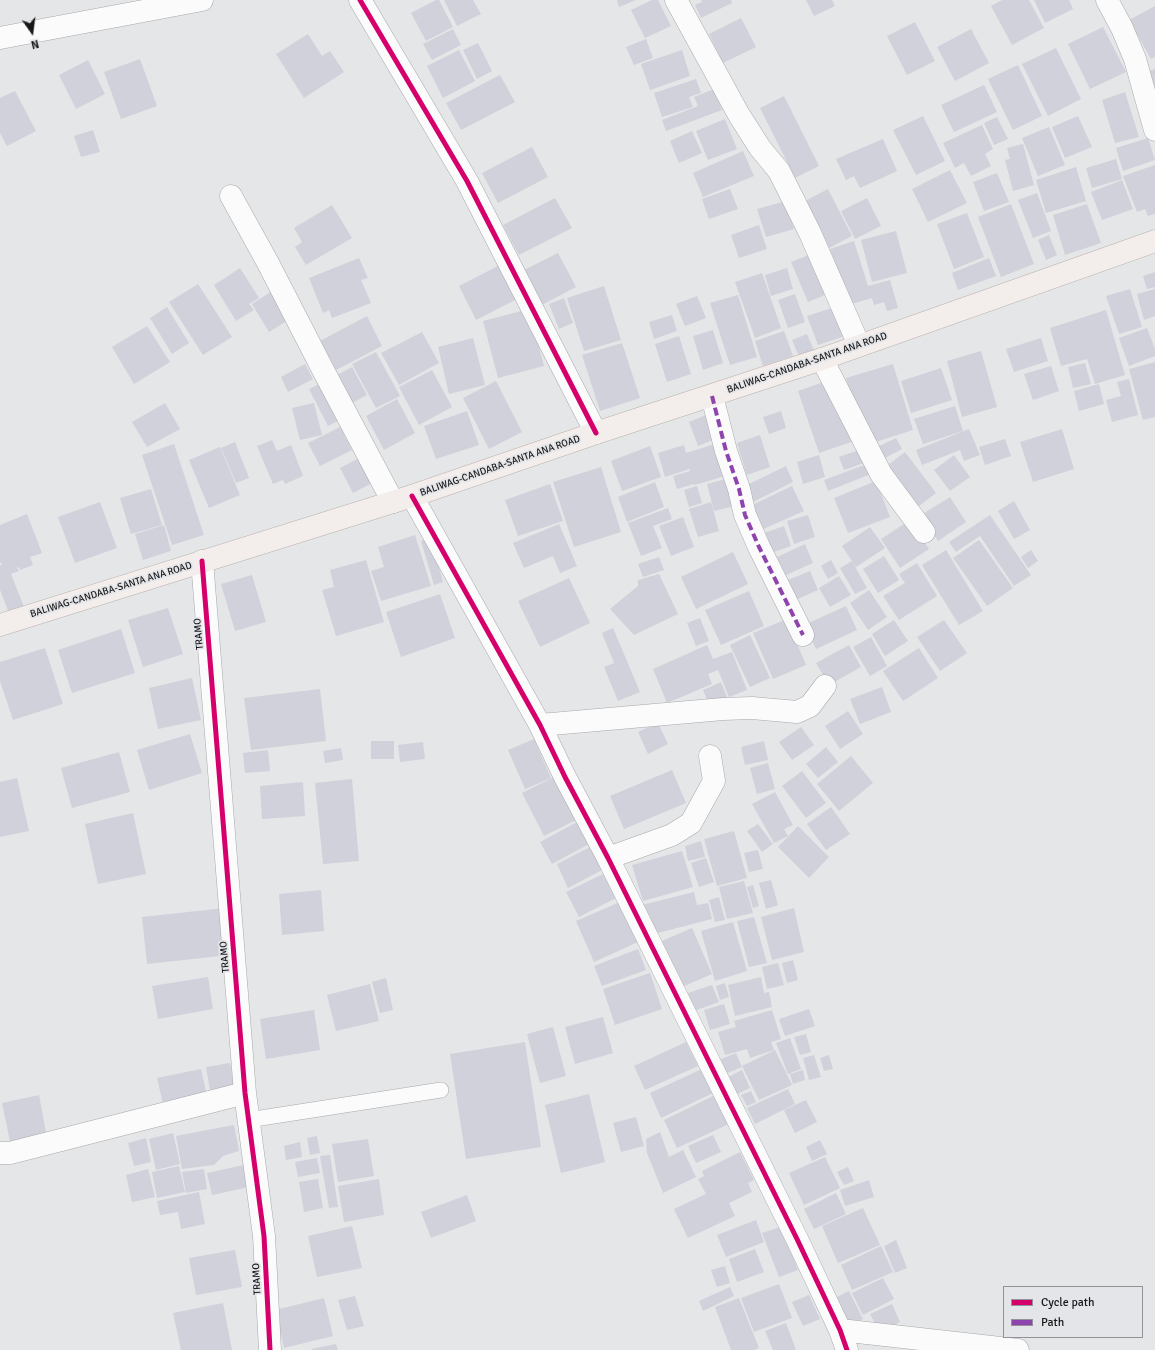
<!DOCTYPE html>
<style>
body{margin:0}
#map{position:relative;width:1155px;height:1350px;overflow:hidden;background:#e5e6e8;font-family:Signika,sans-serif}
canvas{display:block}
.legend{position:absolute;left:1003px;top:1286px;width:140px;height:52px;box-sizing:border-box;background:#e4e5e9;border:1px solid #929396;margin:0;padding:5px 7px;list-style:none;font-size:12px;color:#181819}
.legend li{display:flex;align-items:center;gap:8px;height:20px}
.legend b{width:20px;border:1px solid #929396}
.north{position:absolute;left:12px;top:12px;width:40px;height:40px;-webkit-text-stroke:3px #e4e5e9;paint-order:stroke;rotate:166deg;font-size:11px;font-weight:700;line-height:16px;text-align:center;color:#181819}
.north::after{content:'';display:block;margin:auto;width:14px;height:18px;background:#181819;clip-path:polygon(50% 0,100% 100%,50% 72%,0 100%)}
</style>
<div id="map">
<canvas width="1155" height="1350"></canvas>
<ul class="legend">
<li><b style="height:5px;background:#d6006c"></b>Cycle path</li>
<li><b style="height:5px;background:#8e44ad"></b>Path</li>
</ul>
<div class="north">N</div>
</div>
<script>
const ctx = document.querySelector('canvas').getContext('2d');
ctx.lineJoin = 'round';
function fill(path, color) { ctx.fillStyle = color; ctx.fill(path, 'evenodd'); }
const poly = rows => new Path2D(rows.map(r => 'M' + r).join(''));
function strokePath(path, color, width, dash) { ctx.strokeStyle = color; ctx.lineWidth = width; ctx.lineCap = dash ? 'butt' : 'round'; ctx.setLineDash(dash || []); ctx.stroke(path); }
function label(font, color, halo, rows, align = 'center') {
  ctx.font = font + ' Signika,sans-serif'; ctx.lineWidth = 3.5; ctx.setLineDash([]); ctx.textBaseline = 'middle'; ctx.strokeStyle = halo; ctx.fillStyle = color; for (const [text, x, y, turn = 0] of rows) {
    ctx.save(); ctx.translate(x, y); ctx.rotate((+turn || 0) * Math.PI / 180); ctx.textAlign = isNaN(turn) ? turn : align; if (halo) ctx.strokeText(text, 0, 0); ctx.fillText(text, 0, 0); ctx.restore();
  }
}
fill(poly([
 [436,0,439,0,453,27,426,41,411,13],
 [444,0,473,0,481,14,457,26],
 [617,0,636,0,619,7],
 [652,0,658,0,671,26,645,38,631,10],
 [701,0,731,0,732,3,701,18,695,5,702,2],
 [806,0,832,0,835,6,814,16],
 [1002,0,1029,0,1044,28,1012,45,991,6],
 [1034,0,1069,0,1073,9,1045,23],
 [1155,6,1155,57,1151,59,1129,20],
 [741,18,756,47,723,63,709,34],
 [915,22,935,61,907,75,887,36],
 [1103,27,1126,72,1090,89,1068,44],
 [453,29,461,45,432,60,423,44],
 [971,29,989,63,955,81,937,47],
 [308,34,322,56,330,51,344,72,304,98,276,54],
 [646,39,653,58,634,65,626,47],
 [478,43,492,71,477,79,463,50],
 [1056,48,1081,99,1048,116,1022,64],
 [459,50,475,81,443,98,427,66],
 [682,50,690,76,650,90,641,64],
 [140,59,157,106,121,119,104,72],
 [88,60,105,94,76,109,59,75],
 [1018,65,1042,116,1013,130,988,79],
 [1155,69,1155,87,1149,71],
 [500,75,515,102,461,130,446,103],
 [696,79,701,93,689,97,693,107,662,117,654,93],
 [984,85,997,112,954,132,941,105],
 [714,89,722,110,666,131,662,120,698,106,694,97],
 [15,91,36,131,7,146,0,133,0,98],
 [1125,92,1139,137,1115,143,1102,100],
 [784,96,819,166,795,178,760,108],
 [923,116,945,161,916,175,893,130],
 [1078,116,1092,147,1065,158,1052,127],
 [997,117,1008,139,994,145,984,123],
 [725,119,737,149,708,160,696,131],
 [982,125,993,149,985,154,991,166,971,176,964,163,955,168,943,143],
 [1049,127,1065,165,1038,176,1022,138],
 [93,130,100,152,81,157,74,136],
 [692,131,702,153,679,163,670,141],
 [1148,138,1155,160,1123,171,1116,148],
 [883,139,897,171,860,188,854,176,846,180,836,159],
 [1023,144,1034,185,1013,191,1005,160,1010,159,1007,148],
 [532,147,548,177,498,203,482,173],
 [743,151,754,176,703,197,693,173],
 [1116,159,1122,179,1092,188,1086,168],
 [1155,165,1155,214,1148,216,1145,209,1137,212,1123,176],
 [1076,167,1086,201,1046,213,1036,180],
 [950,170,967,203,928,222,912,189],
 [997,173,1009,202,984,211,973,182],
 [1122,180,1133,209,1102,220,1091,192],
 [730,189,738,209,709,219,702,199],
 [828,189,852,236,829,248,805,201],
 [1037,193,1051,231,1033,238,1018,200],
 [555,198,572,228,519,255,503,225],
 [867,198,881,226,855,239,841,211],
 [786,201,794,229,766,237,757,209],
 [1011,204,1034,264,1001,277,978,217],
 [1087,204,1101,243,1065,255,1053,215],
 [332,205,352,238,306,265,295,247,302,242,294,228],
 [967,213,984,257,954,269,937,224],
 [759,225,767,249,739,258,731,235],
 [896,231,907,273,872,282,861,240],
 [1049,235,1057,255,1046,260,1038,240],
 [854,241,868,286,890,280,898,308,887,311,884,302,874,305,872,298,848,305,830,249],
 [816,252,832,292,808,302,791,262],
 [558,253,576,287,536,308,518,273],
 [359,258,368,278,361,280,371,303,332,318,329,310,323,313,309,278],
 [989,258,996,276,958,290,952,273],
 [500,265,517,299,476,320,459,286],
 [240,268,259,298,249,304,254,310,236,321,214,285],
 [787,268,793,289,771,296,765,275],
 [1155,272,1155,287,1147,289,1143,276],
 [762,273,781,328,755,338,735,282],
 [198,284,232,337,203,355,169,302],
 [604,286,621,340,584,351,567,298],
 [1130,289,1142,327,1119,334,1106,296],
 [1155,289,1155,316,1144,320,1137,294],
 [272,291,290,319,269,332,252,304],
 [795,294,805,322,788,328,778,300],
 [738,295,757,357,730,365,710,303],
 [697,296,706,318,685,326,676,304],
 [564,298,573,323,559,329,549,304],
 [167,307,189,343,172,354,150,318],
 [835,307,845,336,818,345,807,316],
 [529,309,544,366,498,378,483,321],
 [1106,310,1125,375,1095,384,1087,359,1061,366,1050,328],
 [672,315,677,331,654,339,649,322],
 [367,316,382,346,336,370,320,341],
 [147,326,170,362,134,384,112,347],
 [1147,328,1155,349,1155,356,1129,366,1119,338],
 [713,330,723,363,703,370,693,336],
 [784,331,793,356,763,366,755,341],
 [422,332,439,363,399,385,381,353],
 [807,334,815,353,800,359,792,340],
 [679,336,691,374,667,382,655,344],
 [473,338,485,385,449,394,438,347],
 [1041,338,1048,361,1014,372,1006,349],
 [622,343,640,398,600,411,582,355],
 [981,351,997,407,962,417,947,361],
 [376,352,400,396,376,408,352,364],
 [1155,362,1155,417,1143,420,1129,369],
 [1085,363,1091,384,1073,388,1068,367],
 [305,364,313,379,288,392,281,377],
 [893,364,913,430,866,445,846,378],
 [1051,366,1059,391,1033,400,1024,374],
 [352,367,367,395,352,403,337,375],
 [941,368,952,400,911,413,901,381],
 [432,370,452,407,419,425,399,387],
 [832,379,854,441,819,453,798,391],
 [1129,379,1138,415,1112,422,1106,400,1121,396,1117,382],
 [496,381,522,432,489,449,463,398],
 [323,382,342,419,328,426,309,389],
 [1099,384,1104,404,1079,411,1074,391],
 [397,399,415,433,384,450,366,416],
 [165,403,180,429,147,447,132,422],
 [314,403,322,435,300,440,292,408],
 [955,406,963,431,923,444,914,419],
 [467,411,479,445,436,459,424,426],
 [781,411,786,428,769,434,763,417],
 [711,413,720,437,698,446,689,422],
 [340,427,352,450,320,466,308,443],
 [969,429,980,455,964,461,960,450,922,465,916,450],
 [1062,429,1074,469,1033,482,1020,442],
 [760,435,770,467,747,475,737,443],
 [896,438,902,449,881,460,875,448],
 [1005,439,1011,456,985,465,979,447],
 [272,440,277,451,291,445,303,476,285,484,283,480,273,484,257,446],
 [235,442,249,478,236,483,221,448],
 [174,444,204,535,172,545,142,455],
 [715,444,725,476,695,485,694,484,677,489,673,476,690,471,690,469,665,477,658,453,684,445,686,453],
 [650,446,661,477,622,491,611,461],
 [220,447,240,495,209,508,189,460],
 [859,450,864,463,844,470,839,457],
 [905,452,936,493,915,509,884,468],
 [819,455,825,477,803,484,797,462],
 [954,455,970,477,950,491,934,470],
 [363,456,376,481,353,493,340,468],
 [867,464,871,474,828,491,824,480],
 [786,466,793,482,751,503,743,487],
 [601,467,621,532,574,547,553,482],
 [733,477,739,505,714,511,707,484],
 [876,481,890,517,848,533,834,498],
 [655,482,664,507,627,522,618,497],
 [550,484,563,521,518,536,505,500],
 [697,486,702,503,689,507,684,490],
 [792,486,804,511,759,531,748,507],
 [151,489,162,525,131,534,120,498],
 [950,497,966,522,938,541,921,515],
 [1014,501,1030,530,1014,539,998,511],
 [100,502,117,548,75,563,58,517],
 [711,502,719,531,698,537,689,509],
 [668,508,672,519,653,526,662,548,641,556,628,523],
 [27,514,42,553,30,557,33,565,20,570,19,567,17,568,19,571,11,574,26,612,11,618,0,590,0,565,2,565,0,561,0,525],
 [808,515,815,537,794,544,787,521],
 [990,515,1031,575,1014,586,980,536,956,552,949,542],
 [683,517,694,547,671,556,659,526],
 [910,520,929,549,900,568,881,539],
 [559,524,577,566,560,573,553,556,524,568,513,543],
 [164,525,171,551,143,560,135,534],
 [784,526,791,546,771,553,764,533],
 [870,527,885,548,856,567,842,546],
 [415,535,431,586,381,601,371,571,384,567,378,547],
 [431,538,443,582,434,585,421,541],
 [979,540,1013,588,987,606,953,558],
 [805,544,813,563,786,575,777,557],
 [946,550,983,611,959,625,922,565],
 [1031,550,1038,561,1028,568,1021,557],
 [733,552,748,584,696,609,681,577],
 [884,556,899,580,878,593,863,569],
 [659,557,664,570,643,577,638,564],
 [366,560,384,622,336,636,322,590,334,587,330,570],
 [831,560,838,573,828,579,821,566],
 [852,561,867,588,855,594,840,568],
 [917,563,937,596,899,620,883,596,905,583,899,574],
 [810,571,818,590,791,602,783,582],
 [659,574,678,614,634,635,610,609,638,586,638,580],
 [252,575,266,622,235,631,221,584],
 [839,576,851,595,830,607,819,588],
 [569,578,590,623,540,647,518,601],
 [869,590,887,617,868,630,850,603],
 [749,591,764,626,721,645,705,610],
 [440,594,455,638,401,657,386,612],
 [846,606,857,630,816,649,804,625],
 [168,608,183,654,143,667,128,620],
 [700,618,709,641,696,646,687,623],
 [787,619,806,665,773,679,753,633],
 [894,620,908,641,885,656,872,634],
 [944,620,967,653,940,671,917,637],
 [613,628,640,692,618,701,604,667,614,663,602,633],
 [121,629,135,673,72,693,58,650],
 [750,635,770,678,750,687,730,645],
 [871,637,887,666,870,676,853,647],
 [707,645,713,659,732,652,747,690,729,697,718,670,708,674,712,684,667,703,653,669],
 [849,645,861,667,829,685,816,663],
 [45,648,63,704,13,720,0,681,0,662],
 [919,648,938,678,903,701,883,671],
 [192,678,201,720,158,729,149,688],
 [721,682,728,700,710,707,703,690],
 [882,687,891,712,860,724,850,699],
 [320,689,326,741,251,750,244,698],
 [848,711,863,734,840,749,825,726],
 [658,723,668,744,648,754,638,732],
 [801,727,814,745,792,760,779,742],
 [190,734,202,773,149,790,137,750],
 [534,739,551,778,525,789,508,750],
 [371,741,394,741,394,759,371,759],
 [764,741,768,760,745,765,741,747],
 [423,742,425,759,400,762,398,745],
 [826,747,838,762,818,778,806,764],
 [341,748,343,760,325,763,323,751],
 [268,750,270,771,245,773,243,753],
 [119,752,130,792,72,808,61,768],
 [851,756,873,783,839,811,817,784],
 [768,763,775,789,757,794,750,768],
 [672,770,686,803,624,829,610,796],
 [802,771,826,803,806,818,782,786],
 [554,777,576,820,544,836,522,793],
 [17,778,29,831,0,837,0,782],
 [352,779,359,861,323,864,315,783],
 [303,782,305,816,262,819,260,786],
 [775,792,793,825,784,829,788,836,774,843,752,804],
 [831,807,850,834,826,850,807,824],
 [133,813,146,874,98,884,85,824],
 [579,821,591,843,552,864,540,842],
 [758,824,773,844,762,852,747,831],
 [798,826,829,857,809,878,778,847],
 [734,831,747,878,717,886,704,839],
 [701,841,705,857,688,861,685,846],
 [590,847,602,870,568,888,557,864],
 [758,850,763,869,749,872,744,853],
 [682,851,693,887,643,901,632,865],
 [706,858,714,882,699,887,691,863],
 [603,874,616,898,579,917,566,892],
 [771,880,778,905,766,909,759,883],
 [744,881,753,913,727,919,719,887],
 [753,885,759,906,753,908,747,887],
 [321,890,324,931,282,935,279,894],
 [694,892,697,905,708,903,712,919,650,935,642,905],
 [719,897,725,920,715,922,709,900],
 [620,902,638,942,594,962,576,921],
 [225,908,229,955,147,964,142,917],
 [794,908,804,952,772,960,761,917],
 [754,917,767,963,749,967,737,921],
 [733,922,747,971,715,981,701,931],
 [692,928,712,974,682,987,662,941],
 [638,949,646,970,602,986,594,966],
 [793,960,798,980,787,983,782,963],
 [778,963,784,985,767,989,762,967],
 [650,973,662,1009,615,1025,603,989],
 [208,977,213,1009,158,1019,152,986],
 [761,977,764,993,769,992,772,1007,735,1016,728,985],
 [386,978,393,1010,380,1013,372,982],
 [725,983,729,997,720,1000,716,986],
 [370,984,379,1021,336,1031,327,995],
 [712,985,719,1002,694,1011,688,993],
 [724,1004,730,1024,710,1030,704,1010],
 [809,1009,815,1026,785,1036,779,1019],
 [314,1010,320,1050,266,1059,260,1019],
 [772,1010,781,1039,771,1042,774,1050,750,1058,747,1049,725,1055,718,1032,736,1027,734,1021],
 [603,1017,613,1053,575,1064,565,1027],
 [553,1027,566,1076,540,1083,527,1034],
 [806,1034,811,1052,800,1055,794,1037],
 [790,1038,801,1069,788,1074,776,1043],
 [525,1042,541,1147,466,1159,450,1054],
 [686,1042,698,1066,645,1090,634,1066],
 [775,1050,792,1085,759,1100,742,1066],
 [736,1053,742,1067,725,1074,719,1060],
 [814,1055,821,1077,809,1080,803,1058],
 [829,1055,833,1069,824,1071,820,1058],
 [230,1063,234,1086,210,1090,206,1067],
 [704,1068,715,1092,661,1118,650,1093],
 [201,1069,207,1096,163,1104,157,1078],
 [742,1070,750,1088,737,1094,728,1077],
 [803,1070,805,1080,793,1084,790,1074],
 [788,1089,795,1104,755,1124,747,1108],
 [751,1091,756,1102,747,1106,741,1095],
 [589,1094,605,1162,561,1173,545,1105],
 [39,1095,47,1138,11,1146,2,1103],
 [715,1095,729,1124,677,1148,664,1120],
 [806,1100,817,1122,795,1133,784,1110],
 [636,1117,644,1146,621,1152,613,1123],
 [234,1125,239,1151,223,1156,214,1165,182,1169,176,1136],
 [660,1132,669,1157,683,1150,696,1177,663,1193,647,1153,646,1139],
 [173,1133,180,1164,156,1170,149,1139],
 [713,1135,721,1152,696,1163,688,1146],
 [317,1136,320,1153,310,1155,307,1138],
 [146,1138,151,1162,134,1166,128,1143],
 [368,1139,374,1176,338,1182,332,1144],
 [820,1140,827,1154,812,1161,806,1147],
 [300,1142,302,1157,286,1160,284,1146],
 [740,1152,754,1180,748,1183,752,1192,729,1203,735,1216,688,1238,674,1209,706,1194,698,1179,704,1176,702,1171],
 [330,1155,338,1207,329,1208,320,1156],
 [825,1157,840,1188,804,1205,789,1173],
 [317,1158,320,1173,298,1177,295,1162],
 [244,1165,249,1187,212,1195,207,1173],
 [179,1166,185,1192,157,1198,152,1172],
 [848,1167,854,1181,844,1185,837,1172],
 [148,1169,155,1197,132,1202,126,1175],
 [204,1169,207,1189,186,1193,182,1172],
 [318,1179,323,1208,304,1212,299,1182],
 [379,1179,384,1215,344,1222,338,1186],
 [869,1180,874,1197,845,1206,840,1190],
 [199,1192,205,1224,181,1229,178,1212,160,1215,157,1201],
 [836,1193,846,1214,814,1229,804,1209],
 [467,1195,476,1221,431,1238,421,1212],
 [863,1208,880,1245,838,1263,822,1226],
 [756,1220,764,1242,726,1257,717,1235],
 [352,1226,362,1268,317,1277,308,1236],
 [781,1227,798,1270,779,1277,762,1233],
 [896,1240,907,1268,895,1273,884,1246],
 [881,1246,893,1272,852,1290,841,1265],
 [755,1249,764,1272,737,1282,729,1259],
 [235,1250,242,1287,196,1295,189,1258],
 [725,1266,730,1283,717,1287,711,1270],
 [883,1278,894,1299,863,1315,852,1293],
 [779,1284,792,1318,754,1332,741,1298],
 [730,1287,734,1296,703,1311,699,1301],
 [849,1291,863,1319,847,1327,833,1299],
 [809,1295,820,1319,803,1326,792,1302],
 [355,1296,364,1326,347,1330,338,1300],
 [324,1298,333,1336,284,1348,275,1310],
 [739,1298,759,1348,754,1350,731,1350,715,1307],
 [223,1303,232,1350,181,1350,173,1313],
 [892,1304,900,1322,879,1332,870,1314],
 [786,1323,796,1350,773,1350,765,1331],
 [336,1344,338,1350,312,1350,311,1349]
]), '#d0d1da');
const lane = poly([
 [248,1120,441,1090]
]);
const street = poly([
 [360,0,467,181,596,433],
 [676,0,739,115,760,148,779,171,810,233,859,345],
 [1107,0,1122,28,1135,59,1155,130],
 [0,38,202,0],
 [231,196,268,263,322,368,393,502],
 [822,359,881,474,924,532],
 [712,396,726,451,739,489,745,515,759,547,803,635],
 [412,496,540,725,565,777,608,858,797,1239,840,1330,847,1350],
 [202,561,245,1093,264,1236,270,1350],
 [540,725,723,709,752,708,797,712,810,706,825,686],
 [608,858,672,835,691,823,714,781,710,756],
 [0,1153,10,1153,245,1093],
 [840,1330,1018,1350]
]);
const primary = poly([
 [0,625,412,496,596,433,822,359,1155,241]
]);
strokePath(lane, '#a7a8a9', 16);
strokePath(street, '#a7a8a9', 23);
strokePath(primary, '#b8b0ad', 23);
strokePath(lane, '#fbfbfc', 15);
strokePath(street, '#fbfbfc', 22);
strokePath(primary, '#f3eeeb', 22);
strokePath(poly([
 [712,396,726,451,739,489,745,515,759,547,803,635]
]), '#8e44ad', 4, [8, 4]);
strokePath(poly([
 [360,0,467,181,596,433],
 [412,496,540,725,565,777,608,858,797,1239,840,1330,847,1350],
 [202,561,245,1093,264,1236,270,1350]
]), '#d6006c', 5);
label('10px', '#181819', '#e4e5e9', [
 ["BALIWAG-CANDABA-SANTA ANA ROAD",807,363,-19],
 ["BALIWAG-CANDABA-SANTA ANA ROAD",500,466,-19],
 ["BALIWAG-CANDABA-SANTA ANA ROAD",111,590,-17],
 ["TRAMO",199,634,-95],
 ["TRAMO",225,957,-95],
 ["TRAMO",257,1279,-93]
]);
</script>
